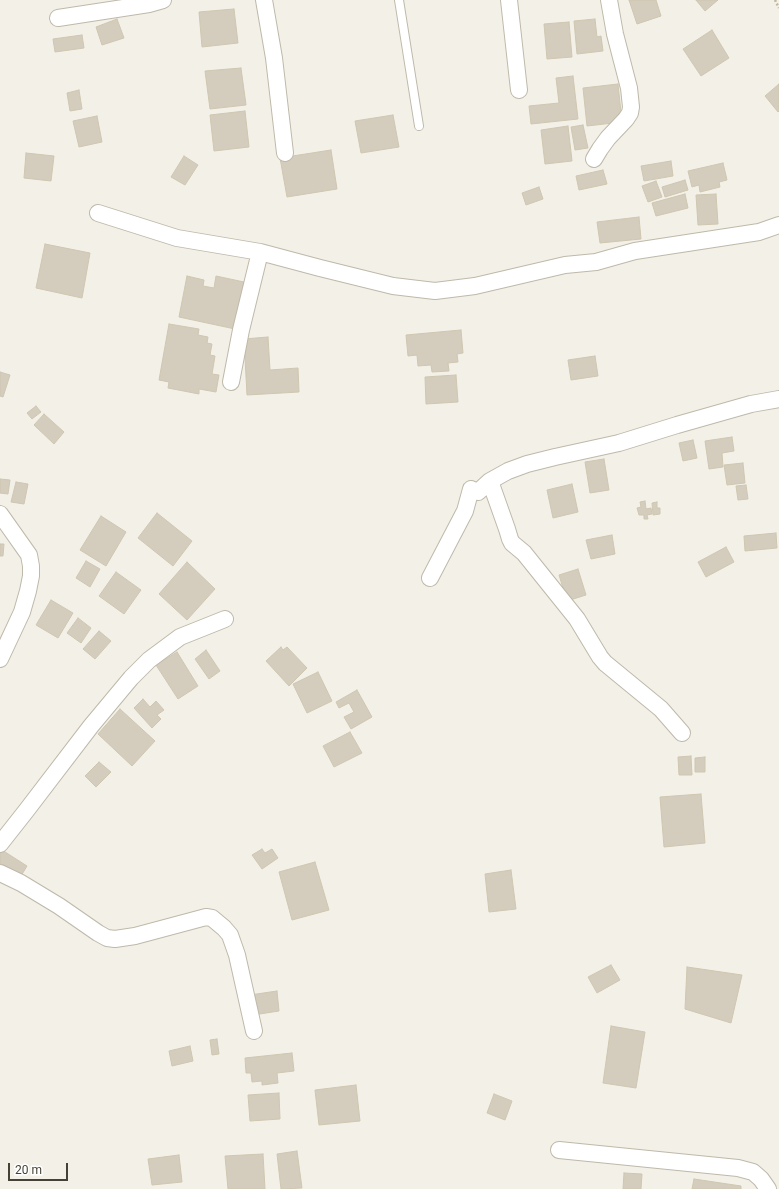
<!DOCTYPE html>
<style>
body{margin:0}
#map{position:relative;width:779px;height:1189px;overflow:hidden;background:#f3f0e7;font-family:Roboto,sans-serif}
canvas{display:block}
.scale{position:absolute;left:8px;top:1163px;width:60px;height:18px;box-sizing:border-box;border:2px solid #454136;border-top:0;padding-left:5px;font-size:12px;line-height:14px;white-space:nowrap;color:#454136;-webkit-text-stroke:3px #fff;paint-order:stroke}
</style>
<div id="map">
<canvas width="779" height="1189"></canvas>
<div class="scale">20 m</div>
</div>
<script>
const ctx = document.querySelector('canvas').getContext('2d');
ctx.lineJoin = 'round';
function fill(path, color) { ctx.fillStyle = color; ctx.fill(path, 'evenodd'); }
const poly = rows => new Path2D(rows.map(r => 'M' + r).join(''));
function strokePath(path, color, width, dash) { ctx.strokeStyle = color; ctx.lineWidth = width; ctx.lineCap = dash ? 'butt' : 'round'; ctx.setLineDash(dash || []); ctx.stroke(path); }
const building = poly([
 [629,0,656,0,661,16,637,24,629,0],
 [696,0,718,0,705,11,696,0],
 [234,9,238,43,202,47,199,12,234,9],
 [117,19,124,38,102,45,96,27,117,19],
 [595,19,597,37,601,36,603,51,577,54,574,21,595,19],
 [569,22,572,57,547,59,544,24,569,22],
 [712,30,729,58,701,76,683,49,712,30],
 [82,35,84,48,55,52,53,39,82,35],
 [241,68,246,105,210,109,205,71,241,68],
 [573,76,578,119,531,124,529,106,559,103,556,78,573,76],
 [618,84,622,122,587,126,583,88,618,84],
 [779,84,779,111,778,112,765,96,779,84],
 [79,90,82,109,70,111,67,93,79,90],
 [245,111,249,147,214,151,210,115,245,111],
 [393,115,399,147,361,153,355,121,393,115],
 [97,116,102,142,79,147,73,121,97,116],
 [583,125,588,148,575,150,571,127,583,125],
 [568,126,572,161,545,164,541,130,568,126],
 [331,150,337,189,287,197,280,158,331,150],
 [26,153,54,156,51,181,24,178,26,153],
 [184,156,198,165,185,185,171,177,184,156],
 [671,161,673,176,644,181,641,166,671,161],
 [723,163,727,180,719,182,720,187,700,192,699,185,692,187,688,171,723,163],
 [603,170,607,184,579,190,576,176,603,170],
 [685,180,688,190,665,197,662,187,685,180],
 [656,181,662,197,648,202,642,186,656,181],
 [539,187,543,199,526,205,522,193,539,187],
 [685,194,688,208,656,216,652,203,685,194],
 [716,194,718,224,698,225,696,195,716,194],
 [639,217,641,239,600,243,597,222,639,217],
 [45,244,90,253,82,298,36,288,45,244],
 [187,276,204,280,203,286,214,288,216,276,244,282,235,329,179,317,187,276],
 [169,324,199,329,198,335,208,337,207,343,212,344,210,355,215,356,212,374,219,375,216,392,199,389,199,394,168,388,169,382,159,380,169,324],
 [461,330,463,353,457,354,458,362,448,363,449,371,432,372,431,365,418,366,417,355,408,356,406,335,461,330],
 [268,337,270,370,298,368,299,392,247,395,244,339,268,337],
 [595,356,598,376,571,380,568,360,595,356],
 [0,372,10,375,3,397,0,396,0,372],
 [456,375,458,402,426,404,425,377,456,375],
 [36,406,41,412,32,419,27,413,36,406],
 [44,414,64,432,54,444,34,425,44,414],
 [732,437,734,451,722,453,723,467,709,469,705,441,732,437],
 [693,440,697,458,683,461,679,443,693,440],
 [604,459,609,490,590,493,585,462,604,459],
 [743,463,745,483,727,485,724,465,743,463],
 [0,479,10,480,8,494,0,493,0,479],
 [16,482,28,484,24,504,11,502,16,482],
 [572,484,578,512,553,518,547,490,572,484],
 [746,485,748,499,738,500,736,486,746,485],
 [645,501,646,509,651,508,652,514,647,515,648,519,644,519,644,515,639,515,637,508,641,507,640,502,645,501],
 [657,502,657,508,660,508,660,514,653,515,652,503,657,502],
 [157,513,192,541,173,566,138,538,157,513],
 [101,516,126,532,106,566,80,550,101,516],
 [776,533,777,548,745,551,744,536,776,533],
 [612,535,615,554,591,559,586,540,612,535],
 [0,544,4,544,3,556,0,556,0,544],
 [726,547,734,562,706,577,698,562,726,547],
 [86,561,100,569,90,587,76,578,86,561],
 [187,562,215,589,187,620,159,594,187,562],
 [578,569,586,595,567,601,559,575,578,569],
 [116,572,141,590,124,614,99,596,116,572],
 [51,600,73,613,58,638,36,625,51,600],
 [78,618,91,628,81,643,67,633,78,618],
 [99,631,111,641,95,659,83,649,99,631],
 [281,647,283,650,287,647,307,668,289,686,266,661,281,647],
 [206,650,220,671,209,679,195,659,206,650],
 [177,652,198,686,178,699,156,665,177,652],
 [318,672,332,701,307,713,293,684,318,672],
 [357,690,372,717,351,729,344,717,354,712,349,703,339,708,336,702,357,690],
 [143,699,150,707,156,701,164,710,157,715,161,719,152,728,134,708,143,699],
 [120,709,155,741,132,766,98,734,120,709],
 [350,732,362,753,334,767,323,746,350,732],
 [691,756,692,775,679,775,678,757,691,756],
 [705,757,705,772,695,772,695,758,705,757],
 [99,762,111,772,96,787,85,776,99,762],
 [701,794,705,843,664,847,660,797,701,794],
 [262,849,265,853,272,849,278,858,262,869,252,855,262,849],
 [2,850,27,866,21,876,0,863,0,854,2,850],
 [315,862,329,910,292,920,279,872,315,862],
 [511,870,516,909,489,912,485,874,511,870],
 [611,965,620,980,597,993,588,977,611,965],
 [687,967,742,975,731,1023,685,1009,687,967],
 [277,991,279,1011,253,1015,250,995,277,991],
 [611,1026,645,1032,636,1088,603,1083,611,1026],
 [217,1039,219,1054,212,1055,210,1040,217,1039],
 [190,1046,193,1061,172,1066,169,1051,190,1046],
 [292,1053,294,1071,277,1073,278,1083,262,1085,262,1081,252,1082,251,1073,246,1073,245,1058,292,1053],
 [356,1085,360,1121,319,1125,315,1090,356,1085],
 [279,1093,280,1119,250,1121,248,1095,279,1093],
 [494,1094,512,1101,505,1120,487,1113,494,1094],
 [297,1151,302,1188,281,1189,277,1154,297,1151],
 [263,1154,265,1189,228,1189,225,1156,263,1154],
 [179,1155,182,1182,152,1185,148,1159,179,1155],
 [624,1173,642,1174,641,1189,623,1189,624,1173],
 [694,1179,741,1186,741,1189,692,1189,694,1179]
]);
fill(building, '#d4cdbd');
strokePath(building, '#cec6b0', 1);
const service = poly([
 [399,0,419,126]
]);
const minor = poly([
 [264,0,274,58,285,153],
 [509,0,519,90],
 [58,18,149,4,163,0],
 [594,159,600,149,608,138,626,119,630,113,631,107,629,88,615,34,609,0],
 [98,213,177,238,260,252,320,268,393,286,435,291,475,286,565,265,596,262,635,251,759,232,779,225],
 [231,382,241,330,260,252],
 [490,481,507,529,510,539,512,543,524,553,577,619,600,657,605,663,661,709,682,733],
 [0,514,29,555,31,566,31,576,28,591,22,612,0,659],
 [430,578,465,511,471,489,478,492,490,481,508,471,527,464,555,457,619,443,677,425,751,404,779,399],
 [0,844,26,811,91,726,131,678,149,660,180,637,225,619],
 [0,873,21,883,59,906,98,933,107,938,115,939,135,936,206,917,212,918,224,928,230,935,237,955,254,1031],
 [559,1150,738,1168,753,1172,761,1179,768,1189]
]);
strokePath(service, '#beb9aa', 10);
strokePath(minor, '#beb9aa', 18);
strokePath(poly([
 [775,0,779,8]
]), '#bfb69c', 2.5, [2, 2]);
strokePath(service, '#fff', 8);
strokePath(minor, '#fff', 16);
</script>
